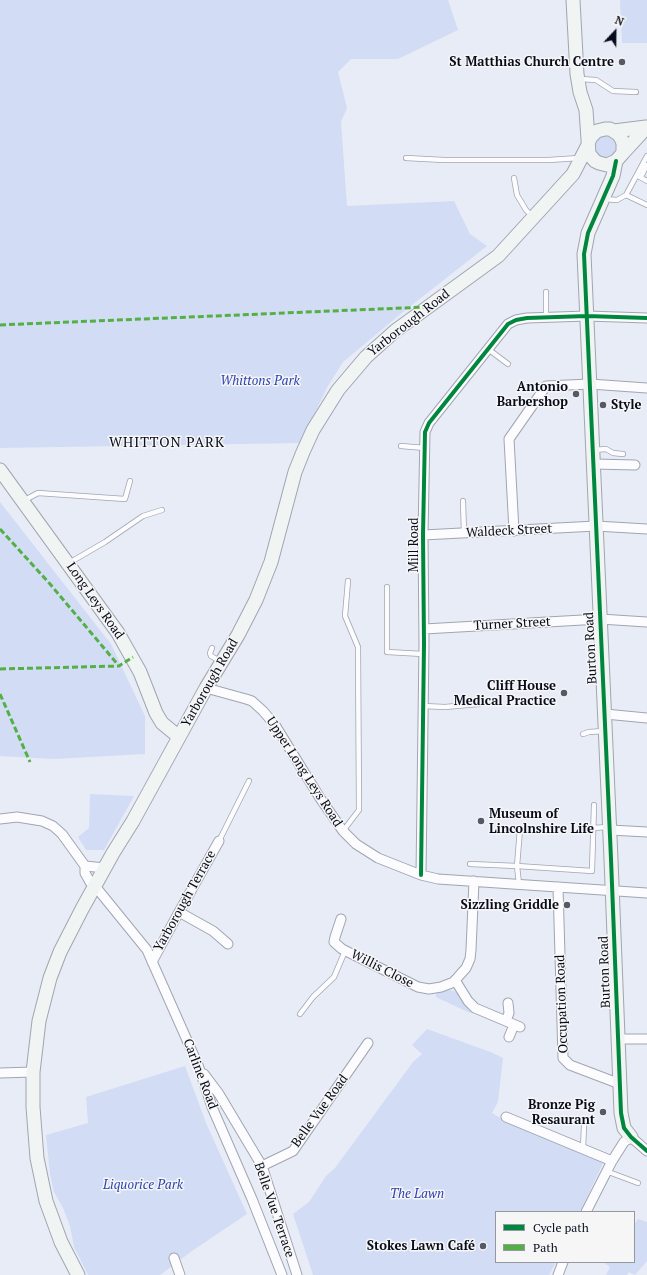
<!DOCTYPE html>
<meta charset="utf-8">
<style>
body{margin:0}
#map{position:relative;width:647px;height:1275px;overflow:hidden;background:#e8ecf6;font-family:"PT Serif",serif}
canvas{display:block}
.legend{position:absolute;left:495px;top:1211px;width:140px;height:52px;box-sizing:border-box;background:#f6f6f6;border:1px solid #96989f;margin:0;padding:5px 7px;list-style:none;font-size:12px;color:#070c1c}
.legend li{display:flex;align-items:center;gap:8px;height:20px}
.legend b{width:20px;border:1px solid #96989f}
.north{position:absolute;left:595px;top:12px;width:40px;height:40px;-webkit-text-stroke:3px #f6f6f6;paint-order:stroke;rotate:22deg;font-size:11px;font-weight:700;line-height:16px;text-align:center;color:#070c1c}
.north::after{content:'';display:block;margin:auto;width:14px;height:18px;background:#070c1c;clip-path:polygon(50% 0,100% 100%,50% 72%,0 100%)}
</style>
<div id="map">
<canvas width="647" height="1275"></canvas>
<ul class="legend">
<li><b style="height:5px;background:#00873e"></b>Cycle path</li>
<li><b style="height:5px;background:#54b045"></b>Path</li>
</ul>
<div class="north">N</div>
</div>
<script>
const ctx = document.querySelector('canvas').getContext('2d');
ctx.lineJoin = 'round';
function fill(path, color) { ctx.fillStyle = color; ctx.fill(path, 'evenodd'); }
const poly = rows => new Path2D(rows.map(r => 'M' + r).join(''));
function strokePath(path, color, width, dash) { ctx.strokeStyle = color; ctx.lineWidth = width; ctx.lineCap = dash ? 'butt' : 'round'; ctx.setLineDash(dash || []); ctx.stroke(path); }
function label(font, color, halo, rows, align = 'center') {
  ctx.font = font + ' "PT Serif",serif'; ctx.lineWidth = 3; ctx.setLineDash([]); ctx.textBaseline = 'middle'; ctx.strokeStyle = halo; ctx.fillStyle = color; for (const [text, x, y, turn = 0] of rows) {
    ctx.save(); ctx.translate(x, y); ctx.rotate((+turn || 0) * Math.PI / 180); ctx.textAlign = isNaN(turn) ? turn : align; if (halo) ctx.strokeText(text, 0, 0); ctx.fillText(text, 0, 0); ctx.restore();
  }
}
fill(poly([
 [0,0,448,0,458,30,398,59,351,59,338,72,347,108,341,122,347,206,454,201,470,234,487,246,403,312,343,362,328,386,300,443,0,448],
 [620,0,647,0,647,43,622,43],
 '594 147a12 12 0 1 1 24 0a12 12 0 1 1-24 0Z',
 [0,502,111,644,145,716,145,754,54,759,0,756],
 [90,794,134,796,104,850,86,850,78,837,89,828],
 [449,990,454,991,460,995,472,1009,470,1013,436,997,436,994,439,992],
 [427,1029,493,1053,503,1058,498,1102,492,1113,510,1124,518,1127,520,1126,604,1161,580,1212,496,1212,496,1262,556,1262,549,1275,313,1275,293,1214,309,1202,326,1176,335,1168,413,1062,422,1054,412,1045],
 [185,1066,206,1123,247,1214,192,1251,160,1275,88,1275,74,1247,70,1226,63,1208,54,1192,50,1174,46,1135,88,1123,86,1097],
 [638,1219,647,1222,647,1261,635,1275,629,1272,627,1275,606,1275,610,1267,603,1262,634,1262,634,1225]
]), '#d2dcf4');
const lane = poly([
 [580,79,596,80,613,91,636,92],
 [406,158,444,160,549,160,579,158],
 [638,176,647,181],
 [641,177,647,165],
 [514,178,517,195,526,210,532,216],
 [626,195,647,205],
 [604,199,617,200,626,195,647,156],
 [546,292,546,318],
 [488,349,508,364],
 [401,446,425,448],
 [594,450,606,449,613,453,623,454],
 [23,501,38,493,125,499,130,481],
 [463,501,464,533],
 [69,563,105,542,143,516,162,510],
 [387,587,387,652,423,654],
 [212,648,210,653,211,656,220,661],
 [423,706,445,707,479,704],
 [583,734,589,732,604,731],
 [593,828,608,827],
 [520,829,517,866,592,871,594,805],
 [343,831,359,810,358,647,345,616,348,581],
 [219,841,249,781],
 [470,864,517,866,519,884],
 [300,1014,313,997,334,977,345,951],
 [583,1148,584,1126],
 [606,1171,638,1183]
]);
const street = poly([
 [594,464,635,465],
 [514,531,509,439,546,386,590,384,647,388],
 [423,535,596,526,647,529],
 [424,629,600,619,647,622],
 [206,688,246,699,252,701,263,711,275,725,320,798,343,831,356,844,378,858,421,875,438,879,647,893],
 [605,714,647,718],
 [0,819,17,817,42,821,53,826,62,834,85,866,85,873,90,882,95,886,147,950,198,1065,212,1107,252,1199,282,1275],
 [610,830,647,832],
 [85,866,105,868],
 [421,875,424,644,423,535,425,432,429,423,508,324,516,320,527,318,587,316,647,318],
 [558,887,563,1058,570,1065,620,1084],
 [179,912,213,931,228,944],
 [341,919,335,937,334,942,342,949,418,987,429,989,441,987,454,982,458,977,466,968,470,959,471,950,474,881],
 [152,962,179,912,219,841],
 [455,980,468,1001,475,1008,520,1027],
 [506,1021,509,1013,508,1003],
 [509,1037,514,1025],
 [618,1039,647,1039],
 [0,1073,33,1072],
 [204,1074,219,1094,262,1166,297,1275],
 [506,1117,612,1161],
 [262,1166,293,1151,368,1043],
 [586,1212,612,1161,624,1142,631,1137,647,1151],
 [174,1258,180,1275],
 [558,1275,563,1262]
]);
const secondary = poly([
 [573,0,577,74,580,92,586,110,589,154,595,161,599,163,607,165,616,161,623,153,623,143,621,138,618,134,610,129,605,129,597,131,591,137,589,141],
 [614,131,646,127],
 [623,153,647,127],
 [616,161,613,176,588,233,584,254,611,859,621,1113,624,1128,631,1137],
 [0,470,118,633,140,672,156,713,162,723,179,737],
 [78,1275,61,1242,46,1201,37,1158,33,1107,33,1072,39,1021,50,978,60,952,82,909,113,853,133,821,206,688,238,635,256,600,271,562,295,472,303,452,313,430,338,390,366,357,395,331,498,256,573,174,588,145]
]);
strokePath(lane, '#a0a5b1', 6);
strokePath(street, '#a0a5b1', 11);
strokePath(secondary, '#a0a5b1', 15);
strokePath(lane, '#fcfcfe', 4.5);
strokePath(street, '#fcfcfe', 9);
strokePath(secondary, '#f0f4f3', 13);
strokePath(poly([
 [0,325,427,307],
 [0,529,50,584,119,666],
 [0,669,119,666,133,657],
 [0,694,30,762]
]), '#54b045', 3, [6, 3]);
strokePath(poly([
 [616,161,613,176,588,233,584,254,611,859,621,1113,624,1128,631,1137,647,1151],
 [421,875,424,644,423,535,425,432,429,423,508,324,516,320,527,318,587,316,647,318]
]), '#00873e', 4);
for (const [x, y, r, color] of [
 [622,62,4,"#565a68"],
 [576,394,4,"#565a68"],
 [603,405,4,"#565a68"],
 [564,693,4,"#565a68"],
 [481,821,4,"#565a68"],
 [567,905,4,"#565a68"],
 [603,1112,4,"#565a68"],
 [483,1246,4,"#565a68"]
]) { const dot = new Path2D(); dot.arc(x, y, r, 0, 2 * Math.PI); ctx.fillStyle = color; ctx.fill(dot); strokePath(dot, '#f6f6f6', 1.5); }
label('bold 13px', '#070c1c', '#f6f6f6', [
 ["St Matthias Church Centre",614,62],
 ["Antonio",568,387],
 ["Barbershop",568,402],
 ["Style",611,405,"left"],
 ["Cliff House",556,686],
 ["Medical Practice",556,701],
 ["Museum of",489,814,"left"],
 ["Lincolnshire Life",489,829,"left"],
 ["Sizzling Griddle",559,905],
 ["Bronze Pig",595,1105],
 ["Resaurant",595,1120],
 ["Stokes Lawn Café",475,1246]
], 'right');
label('13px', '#070c1c', '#f6f6f6', [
 ["Yarborough Road",409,323,-38],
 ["Waldeck Street",509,531,-3],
 ["Mill Road",414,545,-90],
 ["Long Leys Road",95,601,55],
 ["Turner Street",512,624,-3],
 ["Burton Road",591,648,-93],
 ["Yarborough Road",210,683,-60],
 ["Upper Long Leys Road",304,772,57],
 ["Yarborough Terrace",185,901,-61],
 ["Willis Close",382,969,27],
 ["Burton Road",605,972,-92],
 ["Occupation Road",562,1004,-92],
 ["Carline Road",200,1074,69],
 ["Belle Vue Road",320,1111,-54],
 ["Belle Vue Terrace",274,1210,71]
]);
label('italic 13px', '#2a42b1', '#f6f6f6', [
 ["Whittons Park",260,381],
 ["Liquorice Park",143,1185],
 ["The Lawn",417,1194]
]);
ctx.letterSpacing = '1px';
label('14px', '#070c1c', '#f6f6f6', [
 ["WHITTON PARK",167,443]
]);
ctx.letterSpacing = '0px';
</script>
